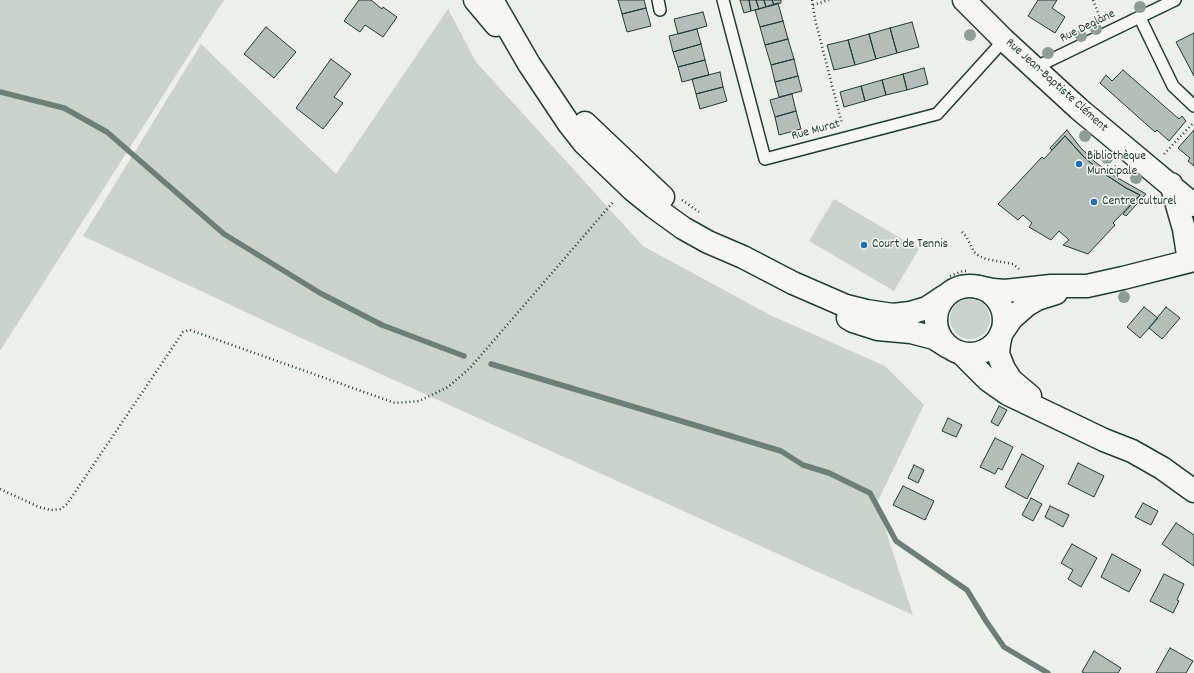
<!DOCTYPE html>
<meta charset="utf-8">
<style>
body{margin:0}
canvas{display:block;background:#edefea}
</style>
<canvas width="1194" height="673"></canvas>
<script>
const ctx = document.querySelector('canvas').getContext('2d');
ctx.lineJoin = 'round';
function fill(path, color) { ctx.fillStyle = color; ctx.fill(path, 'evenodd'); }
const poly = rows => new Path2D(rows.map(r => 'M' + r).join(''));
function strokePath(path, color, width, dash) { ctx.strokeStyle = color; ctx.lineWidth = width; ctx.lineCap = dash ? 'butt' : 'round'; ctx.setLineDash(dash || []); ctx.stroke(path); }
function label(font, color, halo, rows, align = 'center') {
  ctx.font = font + ' Dekko,sans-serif'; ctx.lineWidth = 3; ctx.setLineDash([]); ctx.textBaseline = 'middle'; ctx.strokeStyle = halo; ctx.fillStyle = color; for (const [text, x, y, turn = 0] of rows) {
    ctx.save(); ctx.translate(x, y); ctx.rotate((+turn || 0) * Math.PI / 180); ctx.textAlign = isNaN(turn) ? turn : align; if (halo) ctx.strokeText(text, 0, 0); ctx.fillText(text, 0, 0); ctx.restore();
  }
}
fill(poly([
 [0,0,224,0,0,351],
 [448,9,476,62,643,246,770,315,885,366,924,405,877,503,913,615,299,337,83,236,201,44,336,174],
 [834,199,919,249,894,291,809,241],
 '950 319a20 20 0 1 1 40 0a20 20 0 1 1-40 0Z'
]), '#cbd2cc');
strokePath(poly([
 [0,92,64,108,107,132,224,234,320,293,382,325,464,356],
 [491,364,781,451,803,465,829,473,870,493,896,541,967,590,986,621,1004,647,1048,673]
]), '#6c7e77', 5.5);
const building = poly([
 [359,0,371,0,382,9,383,7,397,17,383,37,365,25,360,32,344,21,359,0],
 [618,0,644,0,646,8,622,14,618,0],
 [740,0,749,0,751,11,744,13,740,0],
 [749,0,756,0,759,9,751,11,749,0],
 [756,0,764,0,766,7,759,9,756,0],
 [764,0,772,0,774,5,766,7,764,0],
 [772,0,781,0,781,3,774,5,772,0],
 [1038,0,1057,0,1052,8,1065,17,1055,33,1028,16,1038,0],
 [778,3,783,21,760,27,755,10,778,3],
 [646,8,651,26,627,32,622,14,646,8],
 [703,12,707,26,678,34,674,19,703,12],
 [783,21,788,39,765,45,760,27,783,21],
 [912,22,919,47,897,53,890,28,912,22],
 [266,27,296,52,274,78,244,54,266,27],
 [890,28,897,53,876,59,869,34,890,28],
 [697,29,701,44,673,52,669,36,697,29],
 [1194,33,1194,76,1176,42,1194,33],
 [869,34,876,59,855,65,848,40,869,34],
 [788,39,794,59,771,65,765,45,788,39],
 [848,40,855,65,834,70,827,45,848,40],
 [701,44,705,60,678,67,673,52,701,44],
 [331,59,351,74,334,97,343,103,323,129,296,108,331,59],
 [794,59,798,76,775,82,771,65,794,59],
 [705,60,709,75,682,82,678,67,705,60],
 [924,68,928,84,907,90,903,74,924,68],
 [1123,70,1179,119,1182,116,1186,121,1169,141,1157,130,1155,132,1100,83,1106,75,1112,81,1123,70],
 [720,72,723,87,696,94,692,79,720,72],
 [903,74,907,90,886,95,882,80,903,74],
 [798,76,802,91,779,97,775,82,798,76],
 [882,80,886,95,865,101,861,86,882,80],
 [861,86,865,101,844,107,840,92,861,86],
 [723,87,727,101,700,109,696,94,723,87],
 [792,94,796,111,775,117,770,100,792,94],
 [796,111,801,129,779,135,775,117,796,111],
 [1067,130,1080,147,1095,162,1116,177,1146,194,1126,216,1123,214,1140,195,1126,188,1100,171,1083,156,1065,136,1052,150,1050,148,1067,130],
 [1194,130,1194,166,1188,161,1190,158,1178,148,1194,130],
 [1065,136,1083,156,1100,171,1126,188,1140,195,1113,223,1115,225,1088,254,1063,245,1069,240,1059,231,1051,240,1029,227,1032,223,1023,215,1018,220,998,204,1042,157,1044,159,1065,136],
 [1144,307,1158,318,1140,338,1127,327,1144,307],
 [1166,307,1180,318,1162,339,1149,328,1166,307],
 [999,406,1007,410,998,426,991,422,999,406],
 [948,418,962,425,956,437,942,431,948,418],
 [995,438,1013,447,1002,470,998,468,995,474,980,467,995,438],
 [1022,454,1044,466,1027,499,1005,487,1022,454],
 [1078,463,1104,476,1094,497,1068,484,1078,463],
 [914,465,924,470,918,483,908,478,914,465],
 [903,486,934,501,925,520,893,505,903,486],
 [1031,498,1042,504,1033,521,1022,515,1031,498],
 [1143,503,1158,511,1151,525,1135,517,1143,503],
 [1050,506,1069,515,1063,527,1045,517,1050,506],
 [1176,523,1194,535,1194,566,1162,544,1176,523],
 [1072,544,1097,558,1081,587,1068,579,1073,570,1061,563,1072,544],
 [1112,554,1141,570,1129,592,1101,577,1112,554],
 [1164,574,1184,584,1177,600,1179,601,1173,613,1150,601,1164,574],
 [1170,648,1193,661,1186,673,1156,673,1170,648],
 [1094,651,1121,668,1118,673,1084,673,1082,672,1094,651]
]);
fill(building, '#b4bdb8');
strokePath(building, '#1f3d34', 1);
const lane = poly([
 [658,0,660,10],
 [723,0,765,159,937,114,1004,40],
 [1140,18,1173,86,1194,106],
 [1034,68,1175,0]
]);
const street = poly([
 [964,0,1004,40,1079,109,1194,205],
 [1171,184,1184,229,1189,261],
 [978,287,993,290,1005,291,1051,286,1087,286,1123,278,1194,260],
 [1001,334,1012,318,1027,305,1037,299,1056,293]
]);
const secondary = poly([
 [475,0,496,25],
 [492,0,529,64,569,124,584,143,633,190,654,207,683,228,708,242,743,257,793,283,846,306,866,311,893,315,910,313,927,308,945,296],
 [585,123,663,197],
 '936 320a34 34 0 1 1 68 0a34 34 0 1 1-68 0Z',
 [848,318,853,321,878,329,911,332,934,338,948,347],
 [1001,334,999,344,998,354,1004,369,1011,380,1030,396],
 [961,353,988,380,1008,394,1104,440,1132,451,1162,468,1194,491]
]);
strokePath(lane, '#1f3d34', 14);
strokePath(street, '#1f3d34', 25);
strokePath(secondary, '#1f3d34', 25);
strokePath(poly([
 [812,0,815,19,842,124],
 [1093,0,1100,18],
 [813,5,829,0],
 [1164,154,1194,122],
 [682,200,699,212],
 [962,232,966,236,974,252,979,256,986,259,1013,264,1019,269],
 [950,276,963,271,966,271],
 [0,489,39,507,51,510,61,509,67,504,183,332,190,330,395,403,419,401,448,387,470,368,614,201]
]), '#1f3d34', 2.5, [1, 3]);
strokePath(lane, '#f6f6f2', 11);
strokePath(street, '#f6f6f2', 22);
strokePath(secondary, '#f6f6f2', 22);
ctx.fillStyle = '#8e9e96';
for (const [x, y] of [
 [1140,7],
 [1096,29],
 [970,35],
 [1081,36],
 [1048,53],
 [1085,136],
 [1107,158],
 [1136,178],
 [1124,297]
]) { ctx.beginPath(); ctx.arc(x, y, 6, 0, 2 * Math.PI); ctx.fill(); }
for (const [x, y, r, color] of [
 [1079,164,4,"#1f6fb2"],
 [1094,202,4,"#1f6fb2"],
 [864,245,4,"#1f6fb2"]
]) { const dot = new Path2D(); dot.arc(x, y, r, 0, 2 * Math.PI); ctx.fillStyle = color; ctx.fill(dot); strokePath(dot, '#f6f6f2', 1.5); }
label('13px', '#1f3d34', '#f6f6f2', [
 ["Rue Deglane",1088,27,-26],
 ["Rue Jean-Baptiste Clément",1056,86,42],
 ["Rue Murat",816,131,-15]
]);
label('13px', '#1f3d34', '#f6f6f2', [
 ["Bibliothèque",1087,157],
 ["Municipale",1087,172],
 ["Centre culturel",1102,202],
 ["Court de Tennis",872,245]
], 'left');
</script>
